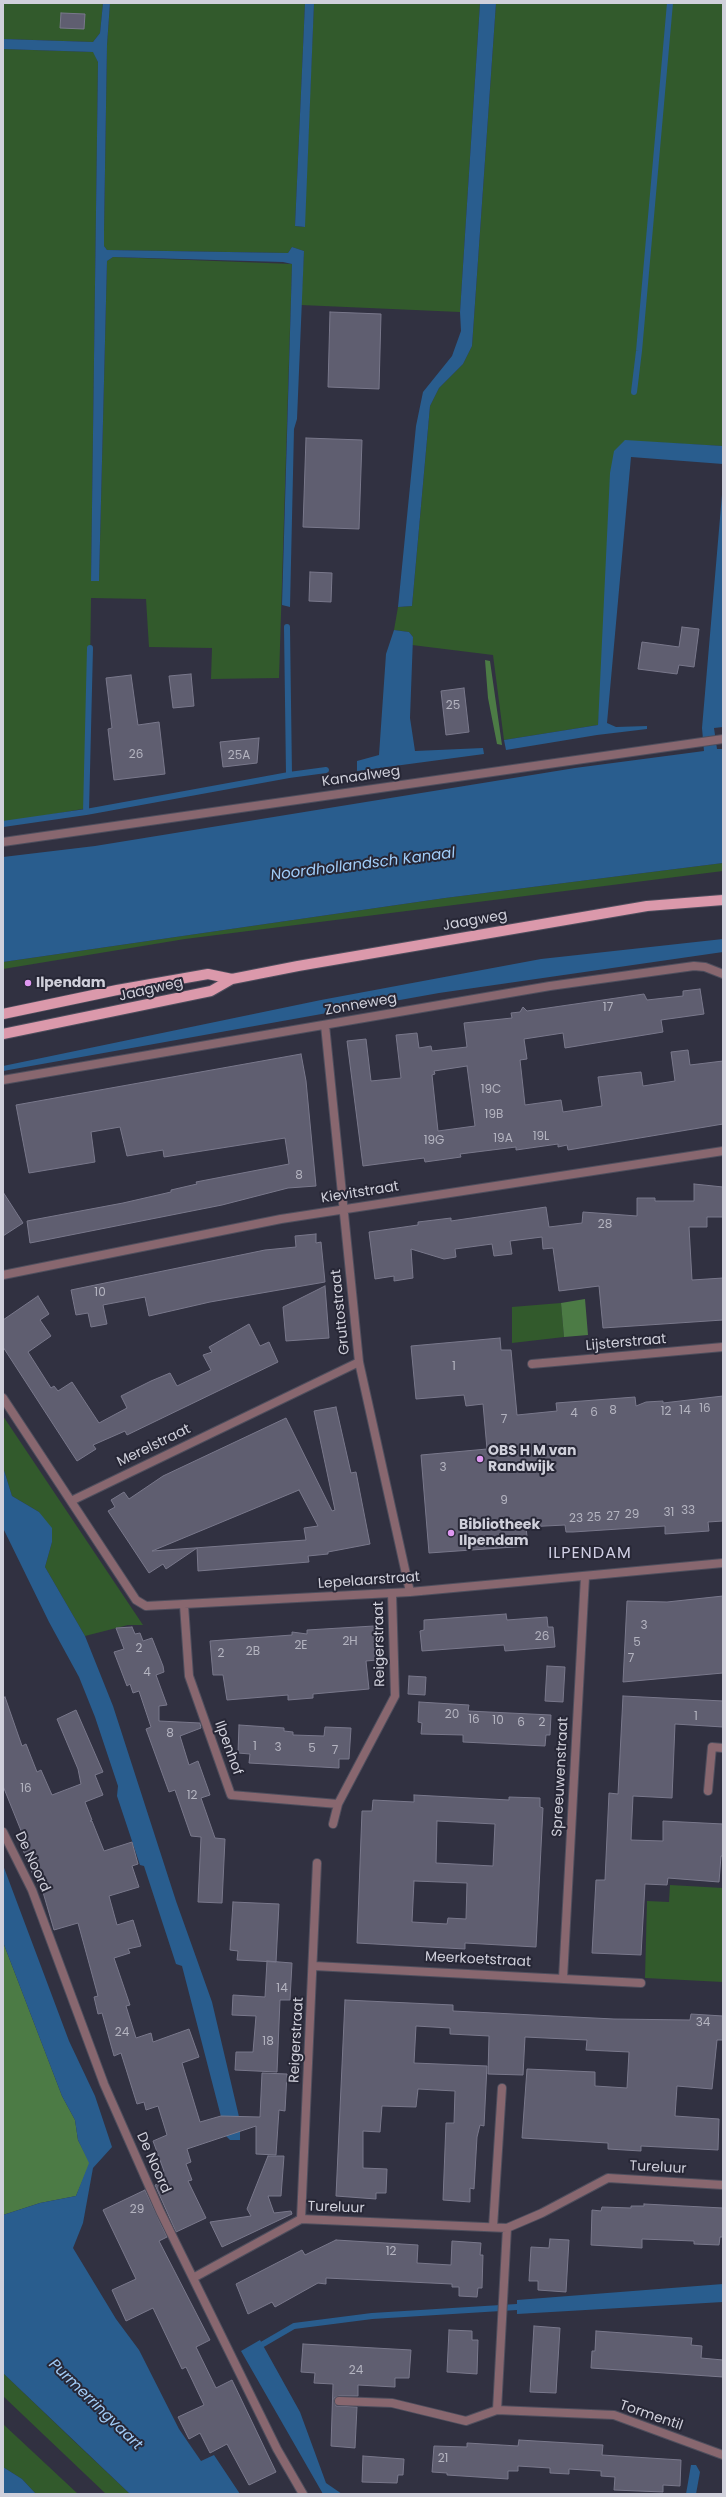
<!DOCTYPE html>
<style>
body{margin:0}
#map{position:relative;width:726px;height:2497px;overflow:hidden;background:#313141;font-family:Poppins,sans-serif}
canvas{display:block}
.frame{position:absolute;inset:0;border:4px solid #d0d0db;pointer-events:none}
</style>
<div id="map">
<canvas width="726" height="2497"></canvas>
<div class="frame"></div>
</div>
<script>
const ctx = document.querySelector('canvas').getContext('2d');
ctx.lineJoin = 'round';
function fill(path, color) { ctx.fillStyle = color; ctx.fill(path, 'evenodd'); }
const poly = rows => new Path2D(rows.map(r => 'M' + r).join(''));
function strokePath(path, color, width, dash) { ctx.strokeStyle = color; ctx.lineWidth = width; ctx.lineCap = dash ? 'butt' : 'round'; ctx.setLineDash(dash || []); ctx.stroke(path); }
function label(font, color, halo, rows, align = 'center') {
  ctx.font = font + ' Poppins,sans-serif'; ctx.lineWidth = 4; ctx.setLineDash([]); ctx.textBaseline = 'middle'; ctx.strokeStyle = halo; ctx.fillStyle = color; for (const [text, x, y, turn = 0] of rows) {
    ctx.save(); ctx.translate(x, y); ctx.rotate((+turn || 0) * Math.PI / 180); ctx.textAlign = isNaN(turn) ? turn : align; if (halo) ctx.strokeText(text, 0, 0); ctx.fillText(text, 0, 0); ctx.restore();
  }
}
fill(poly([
 [3,3,103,3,100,33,93,42,3,39],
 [110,3,305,3,295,226,304,227,314,3,480,3,460,312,301,305,304,251,292,247,288,253,107,250,104,246,104,231,107,45],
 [496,3,723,3,723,446,625,441,598,725,504,740,493,655,412,645,413,637,409,632,394,630,398,607,412,606,430,406,439,388,463,364,472,346],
 [3,49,94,52,98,62,91,581,99,581,107,261,113,257,292,264,279,678,211,679,212,648,149,647,146,599,91,598,88,808,3,823],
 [723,863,723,871,185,939,3,969,3,962,445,898],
 [561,1303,564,1337,512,1343,512,1307],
 [3,1416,143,1625,128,1625,85,1636,45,1567,52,1542,39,1512,12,1496,3,1467],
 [670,1885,723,1888,723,1982,645,1978,647,1901,669,1902],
 [3,2373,76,2443,130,2494,106,2494,3,2396],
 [3,2424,78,2494,36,2494,22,2479,3,2467]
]), '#325a2c');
fill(poly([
 [485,660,490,661,502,745,497,744,488,698],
 [585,1299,588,1335,564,1337,561,1303],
 [3,1942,62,2096,75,2120,78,2140,90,2163,76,2196,40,2203,3,2215]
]), '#4c7b45');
fill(poly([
 [103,3,110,3,107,45,104,231,104,246,107,250,288,253,292,247,304,251,297,419,294,429,290,607,282,605,292,264,283,262,113,257,107,261,99,581,91,581,98,62,93,52,3,49,3,39,93,42,100,33],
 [305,3,314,3,305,227,295,226],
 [480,3,496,3,472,346,463,364,439,388,430,406,412,606,398,607,416,426,423,392,452,356,461,331,460,312],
 [625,440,723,446,723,464,631,457,607,723,616,727,647,726,647,729,597,735,506,750,504,740,598,725,610,473,614,451],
 [723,483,723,727,714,728,717,749,723,749,723,863,445,898,3,962,3,857,95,846,575,768,704,751,702,728],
 [394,630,409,632,413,637,410,718,415,751,483,748,484,754,357,771,357,761,379,755,386,654],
 [723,939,723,952,439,993,3,1071,3,1066,321,1000,541,959],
 [3,1467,12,1496,39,1512,52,1528,52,1542,45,1567,85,1636,113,1706,176,1901,212,2002,240,2121,240,2140,230,2140,226,2136,182,1966,176,1964,144,1866,140,1865,117,1796,118,1786,95,1717,79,1677,49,1622,3,1528],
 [3,1865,69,2041,95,2096,112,2147,93,2168,83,2223,73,2248,116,2319,139,2350,179,2429,201,2461,214,2455,240,2494,130,2494,3,2373,3,2215,40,2203,76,2196,89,2163,78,2140,75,2120,62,2096,3,1942],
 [723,2284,723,2302,517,2314,517,2300],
 [260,2340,300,2412,326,2483,342,2494,323,2494,241,2351],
 [691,2465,696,2465,700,2472,696,2494,686,2494],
 [3,2467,22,2479,36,2494,3,2493]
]), '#295d8e');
strokePath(poly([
 [634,392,639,351,670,3],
 [287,627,289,775,326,770],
 [86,812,289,775],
 [3,824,86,812,90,648],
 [263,2344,294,2326,372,2316,517,2307]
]), '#295d8e', 6);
const building = poly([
 [61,13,85,14,84,29,60,28,61,13],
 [330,312,381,314,379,389,328,387,330,312],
 [306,438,362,440,359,529,303,527,306,438],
 [310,572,332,573,331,602,309,601,310,572],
 [682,627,699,629,694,667,679,665,677,674,638,669,642,642,679,647,682,627],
 [191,674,194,706,173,708,169,676,191,674],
 [131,675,138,725,159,722,165,774,114,780,108,729,112,728,106,678,131,675],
 [464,688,469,732,446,735,441,691,464,688],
 [259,738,257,763,223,767,220,742,259,738],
 [700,989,704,1014,661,1020,663,1032,565,1048,563,1033,524,1039,527,1059,520,1060,525,1105,561,1100,563,1112,602,1106,598,1077,641,1072,643,1086,675,1081,671,1052,688,1050,690,1065,723,1061,723,1124,568,1150,567,1145,558,1147,558,1144,516,1150,516,1147,460,1154,461,1157,425,1162,424,1158,363,1166,347,1041,366,1039,371,1081,401,1078,396,1035,417,1033,419,1048,431,1046,432,1051,467,1047,464,1023,512,1018,511,1013,520,1012,523,1007,527,1011,644,994,647,1000,683,996,683,991,700,989],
 [467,1066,475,1126,438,1131,432,1075,435,1074,434,1071,467,1066],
 [301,1054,306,1081,316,1186,288,1188,222,1205,30,1243,27,1221,123,1203,171,1192,171,1190,197,1184,196,1182,289,1164,285,1138,164,1157,163,1150,127,1156,120,1127,91,1132,95,1162,29,1173,16,1105,301,1054],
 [694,1184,723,1187,723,1217,707,1217,707,1227,689,1227,692,1280,723,1278,723,1320,603,1328,599,1286,559,1291,553,1248,543,1249,542,1237,510,1241,512,1254,494,1256,492,1244,455,1249,456,1257,444,1259,411,1249,413,1278,394,1281,394,1276,375,1279,369,1232,418,1225,418,1222,451,1218,451,1221,546,1207,549,1227,582,1223,583,1212,637,1216,637,1198,655,1198,655,1201,694,1201,694,1184],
 [3,1192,23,1223,3,1236,3,1192],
 [316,1234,316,1243,321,1242,325,1282,210,1302,149,1316,145,1297,103,1305,107,1324,91,1327,88,1313,76,1315,71,1290,265,1250,296,1247,295,1236,316,1234],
 [325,1286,329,1338,286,1341,283,1307,325,1286],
 [38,1296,49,1314,40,1320,51,1336,28,1352,51,1388,54,1386,58,1391,72,1382,99,1423,127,1408,121,1396,151,1381,170,1373,177,1386,211,1370,203,1355,212,1352,209,1347,249,1324,260,1346,269,1342,278,1362,127,1435,125,1431,93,1445,96,1449,77,1461,3,1347,3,1320,38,1296],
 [500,1338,501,1350,511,1350,517,1415,557,1411,556,1403,635,1397,636,1406,646,1402,663,1401,663,1403,723,1396,723,1521,708,1522,709,1531,665,1534,665,1526,573,1532,566,1532,565,1525,526,1527,528,1546,429,1553,421,1455,487,1449,483,1404,466,1406,464,1395,416,1399,411,1346,500,1338],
 [336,1407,351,1473,356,1472,370,1544,328,1552,328,1554,308,1556,309,1562,198,1571,197,1548,166,1569,163,1564,149,1573,108,1511,115,1507,111,1500,124,1492,129,1499,163,1476,286,1418,332,1511,335,1510,314,1411,336,1407],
 [299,1490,318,1526,304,1528,306,1540,152,1551,299,1490],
 [723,1596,723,1673,623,1682,627,1601,667,1602,723,1596],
 [506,1614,507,1620,547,1617,548,1627,553,1627,555,1647,505,1651,504,1645,422,1651,420,1631,424,1630,424,1620,506,1614],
 [374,1626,377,1660,366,1661,369,1689,313,1694,313,1698,288,1700,288,1695,227,1700,223,1675,213,1675,210,1641,292,1635,292,1632,307,1634,307,1630,374,1626],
 [132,1627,135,1634,140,1633,143,1641,152,1638,163,1666,164,1672,156,1675,167,1705,159,1706,159,1721,200,1723,201,1728,180,1736,189,1765,198,1761,208,1789,210,1795,201,1798,215,1838,225,1839,222,1903,198,1902,201,1837,191,1836,175,1790,169,1792,146,1729,151,1727,139,1691,133,1693,130,1684,127,1686,114,1652,124,1649,116,1628,132,1627],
 [547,1666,565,1667,563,1702,545,1701,547,1666],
 [409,1676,426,1677,425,1695,408,1694,409,1676],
 [623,1696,723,1701,723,1727,675,1724,672,1798,633,1796,631,1840,663,1841,663,1821,723,1824,723,1856,721,1856,719,1882,668,1878,667,1885,645,1884,641,1955,592,1953,596,1880,605,1880,609,1793,618,1794,623,1696],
 [5,1697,22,1746,26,1744,37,1772,41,1770,52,1795,81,1784,78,1769,57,1719,76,1710,103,1772,95,1775,103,1795,85,1802,92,1820,90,1821,92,1821,104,1851,132,1842,138,1864,132,1866,139,1887,109,1896,117,1925,133,1920,141,1946,128,1949,130,1953,114,1958,130,2005,126,2006,136,2038,151,2033,153,2042,189,2029,199,2057,182,2063,200,2122,221,2116,260,2117,262,2073,287,2074,285,2111,279,2110,276,2155,256,2154,256,2126,187,2149,191,2162,186,2164,192,2180,188,2181,206,2218,176,2232,155,2185,158,2184,154,2175,164,2171,153,2141,167,2135,158,2106,146,2110,144,2102,137,2104,121,2053,114,2056,102,2013,98,2014,94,1997,98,1996,78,1923,54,1930,38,1875,34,1877,21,1845,26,1843,3,1786,3,1698,5,1697],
 [419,1702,469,1705,468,1711,551,1715,550,1735,546,1735,545,1746,463,1742,463,1735,421,1734,422,1723,418,1722,419,1702],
 [239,1725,284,1728,284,1731,293,1732,293,1735,324,1736,325,1727,351,1728,349,1759,339,1759,339,1768,249,1763,250,1754,238,1753,239,1725],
 [414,1795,509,1800,509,1797,540,1798,540,1807,543,1808,536,1947,465,1943,465,1949,357,1943,362,1811,372,1811,373,1800,414,1802,414,1795],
 [437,1821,495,1824,493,1866,436,1863,437,1821],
 [414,1881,467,1883,466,1919,448,1918,447,1924,412,1922,414,1881],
 [233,1902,279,1904,276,1962,237,1960,238,1951,230,1950,233,1902],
 [267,1961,292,1963,290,2000,280,2000,277,2072,235,2070,236,2052,253,2052,256,2016,232,2015,233,1995,265,1997,267,1961],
 [345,2000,453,2005,453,2011,614,2019,690,2020,691,2014,723,2016,723,2040,717,2040,712,2089,677,2086,675,2116,719,2119,718,2150,641,2146,641,2151,608,2149,608,2143,522,2138,527,2069,595,2072,595,2086,627,2088,629,2052,586,2050,587,2040,525,2037,523,2075,488,2074,489,2036,450,2034,450,2028,416,2026,414,2063,487,2066,484,2126,480,2125,477,2137,474,2189,470,2188,470,2202,443,2200,446,2123,454,2123,455,2091,418,2089,416,2107,382,2106,380,2132,363,2131,363,2168,387,2169,386,2193,376,2193,376,2199,336,2196,345,2000],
 [268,2156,284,2156,281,2196,268,2196,274,2213,291,2211,292,2214,222,2247,210,2222,251,2216,247,2209,268,2156],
 [145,2190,167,2237,159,2241,210,2340,196,2347,216,2388,232,2380,276,2472,249,2485,227,2444,210,2453,200,2433,189,2439,178,2417,204,2405,186,2367,182,2369,153,2308,126,2321,112,2290,136,2279,103,2210,145,2190],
 [644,2204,723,2208,723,2237,720,2237,719,2245,694,2244,694,2241,642,2239,642,2248,591,2245,592,2210,601,2211,602,2207,631,2208,631,2206,644,2206,644,2204],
 [550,2239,569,2240,566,2292,538,2290,538,2281,529,2281,531,2247,549,2248,550,2239],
 [336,2240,418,2245,417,2263,451,2265,452,2241,481,2243,480,2255,483,2255,482,2288,478,2288,477,2297,459,2296,459,2287,452,2287,452,2284,326,2278,326,2284,318,2283,275,2307,272,2302,248,2314,236,2284,302,2250,305,2255,336,2240],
 [534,2326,560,2328,556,2393,530,2392,534,2326],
 [449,2330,472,2331,472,2340,478,2340,477,2374,447,2372,449,2330],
 [596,2331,692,2338,691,2345,702,2346,701,2358,723,2360,723,2377,591,2368,592,2351,595,2351,596,2331],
 [303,2344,411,2350,409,2378,395,2378,395,2387,358,2385,358,2396,339,2396,334,2398,336,2406,357,2407,355,2448,331,2446,333,2384,314,2383,315,2373,301,2372,303,2344],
 [519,2440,603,2445,602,2455,681,2460,680,2486,663,2485,663,2492,614,2490,615,2477,601,2476,601,2471,569,2469,569,2474,550,2473,550,2468,518,2466,518,2471,508,2471,508,2479,447,2475,447,2473,432,2472,434,2446,467,2447,467,2443,518,2446,519,2440],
 [363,2456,404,2459,403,2475,398,2475,397,2483,362,2482,363,2456]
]);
fill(building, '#5f5e70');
strokePath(building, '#79788b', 1);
const street = poly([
 [3,842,723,739],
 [325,1025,359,1362,410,1592],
 [3,1080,550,986,694,966,705,967,723,974],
 [3,1275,281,1219,723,1151],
 [532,1364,723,1347],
 [3,1398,136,1600,146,1606,410,1592,723,1563],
 [71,1501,359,1362],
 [184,1605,189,1676,231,1795,338,1804],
 [708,1791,712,1747,723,1748],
 [333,1824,338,1804,395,1696,392,1593],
 [3,1832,32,1890,104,2084,160,2211,277,2449,303,2494],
 [314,1966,641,1983],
 [563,1978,585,1577],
 [301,2219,317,1863],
 [493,2227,502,2088],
 [193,2278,301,2219,507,2228,542,2213,608,2178,723,2185],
 [339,2401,392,2403,466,2421,497,2410,614,2415,723,2455],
 [497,2410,507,2228]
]);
const primary = poly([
 [3,1014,117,990,208,974,232,979],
 [3,1034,211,991,232,979,298,966,647,906,723,900]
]);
strokePath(street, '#4e4e5d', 10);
strokePath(primary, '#4e4e5d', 12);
strokePath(street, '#88676f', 8);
strokePath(primary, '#db99ab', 10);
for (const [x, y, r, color] of [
 [28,983,4,"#df98f1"],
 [480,1459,4,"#df98f1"],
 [451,1533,4,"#df98f1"]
]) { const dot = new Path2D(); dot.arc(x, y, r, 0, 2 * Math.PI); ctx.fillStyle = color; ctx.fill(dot); strokePath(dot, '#272736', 1.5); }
label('12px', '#b4b4c0', null, [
 ["25",453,706],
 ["26",136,755],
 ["25A",239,756],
 ["17",608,1008],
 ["19C",491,1090],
 ["19B",494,1115],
 ["19L",541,1137],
 ["19A",503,1139],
 ["19G",434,1141],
 ["8",299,1176],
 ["28",605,1225],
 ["10",100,1293],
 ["1",454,1367],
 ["16",705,1409],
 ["8",613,1411],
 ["14",685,1411],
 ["12",666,1412],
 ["6",594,1413],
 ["4",574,1414],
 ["7",504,1420],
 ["3",443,1468],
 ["9",504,1501],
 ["33",688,1511],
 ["31",669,1513],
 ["29",632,1515],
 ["27",613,1517],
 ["25",594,1518],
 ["23",576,1519],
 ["3",644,1626],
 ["26",542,1637],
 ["2H",350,1642],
 ["5",637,1643],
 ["2E",301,1646],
 ["2",139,1649],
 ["2B",253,1652],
 ["2",221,1654],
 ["7",631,1659],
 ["4",147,1673],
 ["20",452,1715],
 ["1",696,1717],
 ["16",474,1720],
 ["10",498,1721],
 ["6",521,1723],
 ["2",542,1723],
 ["8",170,1734],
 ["1",255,1747],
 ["3",278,1748],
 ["5",312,1749],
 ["7",335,1751],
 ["16",26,1789],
 ["12",192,1796],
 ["14",282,1989],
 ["34",703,2023],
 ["24",122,2033],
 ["18",268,2042],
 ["29",137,2210],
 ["12",391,2252],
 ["24",356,2371],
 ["21",443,2459]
]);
label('14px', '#d0d0db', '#272736', [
 ["Kanaalweg",361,777,-8],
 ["Jaagweg",475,921,-10],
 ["Jaagweg",151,990,-13],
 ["Zonneweg",361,1005,-10],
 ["Kievitstraat",360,1193,-9],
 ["Gruttostraat",341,1312,-96],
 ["Lijsterstraat",626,1343,-5],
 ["Merelstraat",154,1446,-26],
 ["Lepelaarstraat",369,1581,-4],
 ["Reigerstraat",380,1644,-91],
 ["Ilpenhof",228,1748,70],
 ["Spreeuwenstraat",561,1777,-87],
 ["De Noord",32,1862,65],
 ["Meerkoetstraat",478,1960,3],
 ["Reigerstraat",297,2040,-87],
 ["De Noord",153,2163,66],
 ["Tureluur",658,2168,3],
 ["Tureluur",336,2208,2],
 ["Tormentil",651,2416,19]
]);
label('bold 14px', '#d0d0db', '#272736', [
 ["Ilpendam",36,983],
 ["OBS H M van",488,1451],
 ["Randwijk",488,1467],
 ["Bibliotheek",459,1525],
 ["Ilpendam",459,1541]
], 'left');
label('italic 15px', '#a1ccf7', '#272736', [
 ["Noordhollandsch Kanaal",363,865,-7],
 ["Purmerringvaart",95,2405,44]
]);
ctx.letterSpacing = '1px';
label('16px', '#d0cfe4', '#272736', [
 ["ILPENDAM",590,1554]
]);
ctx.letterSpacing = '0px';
</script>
